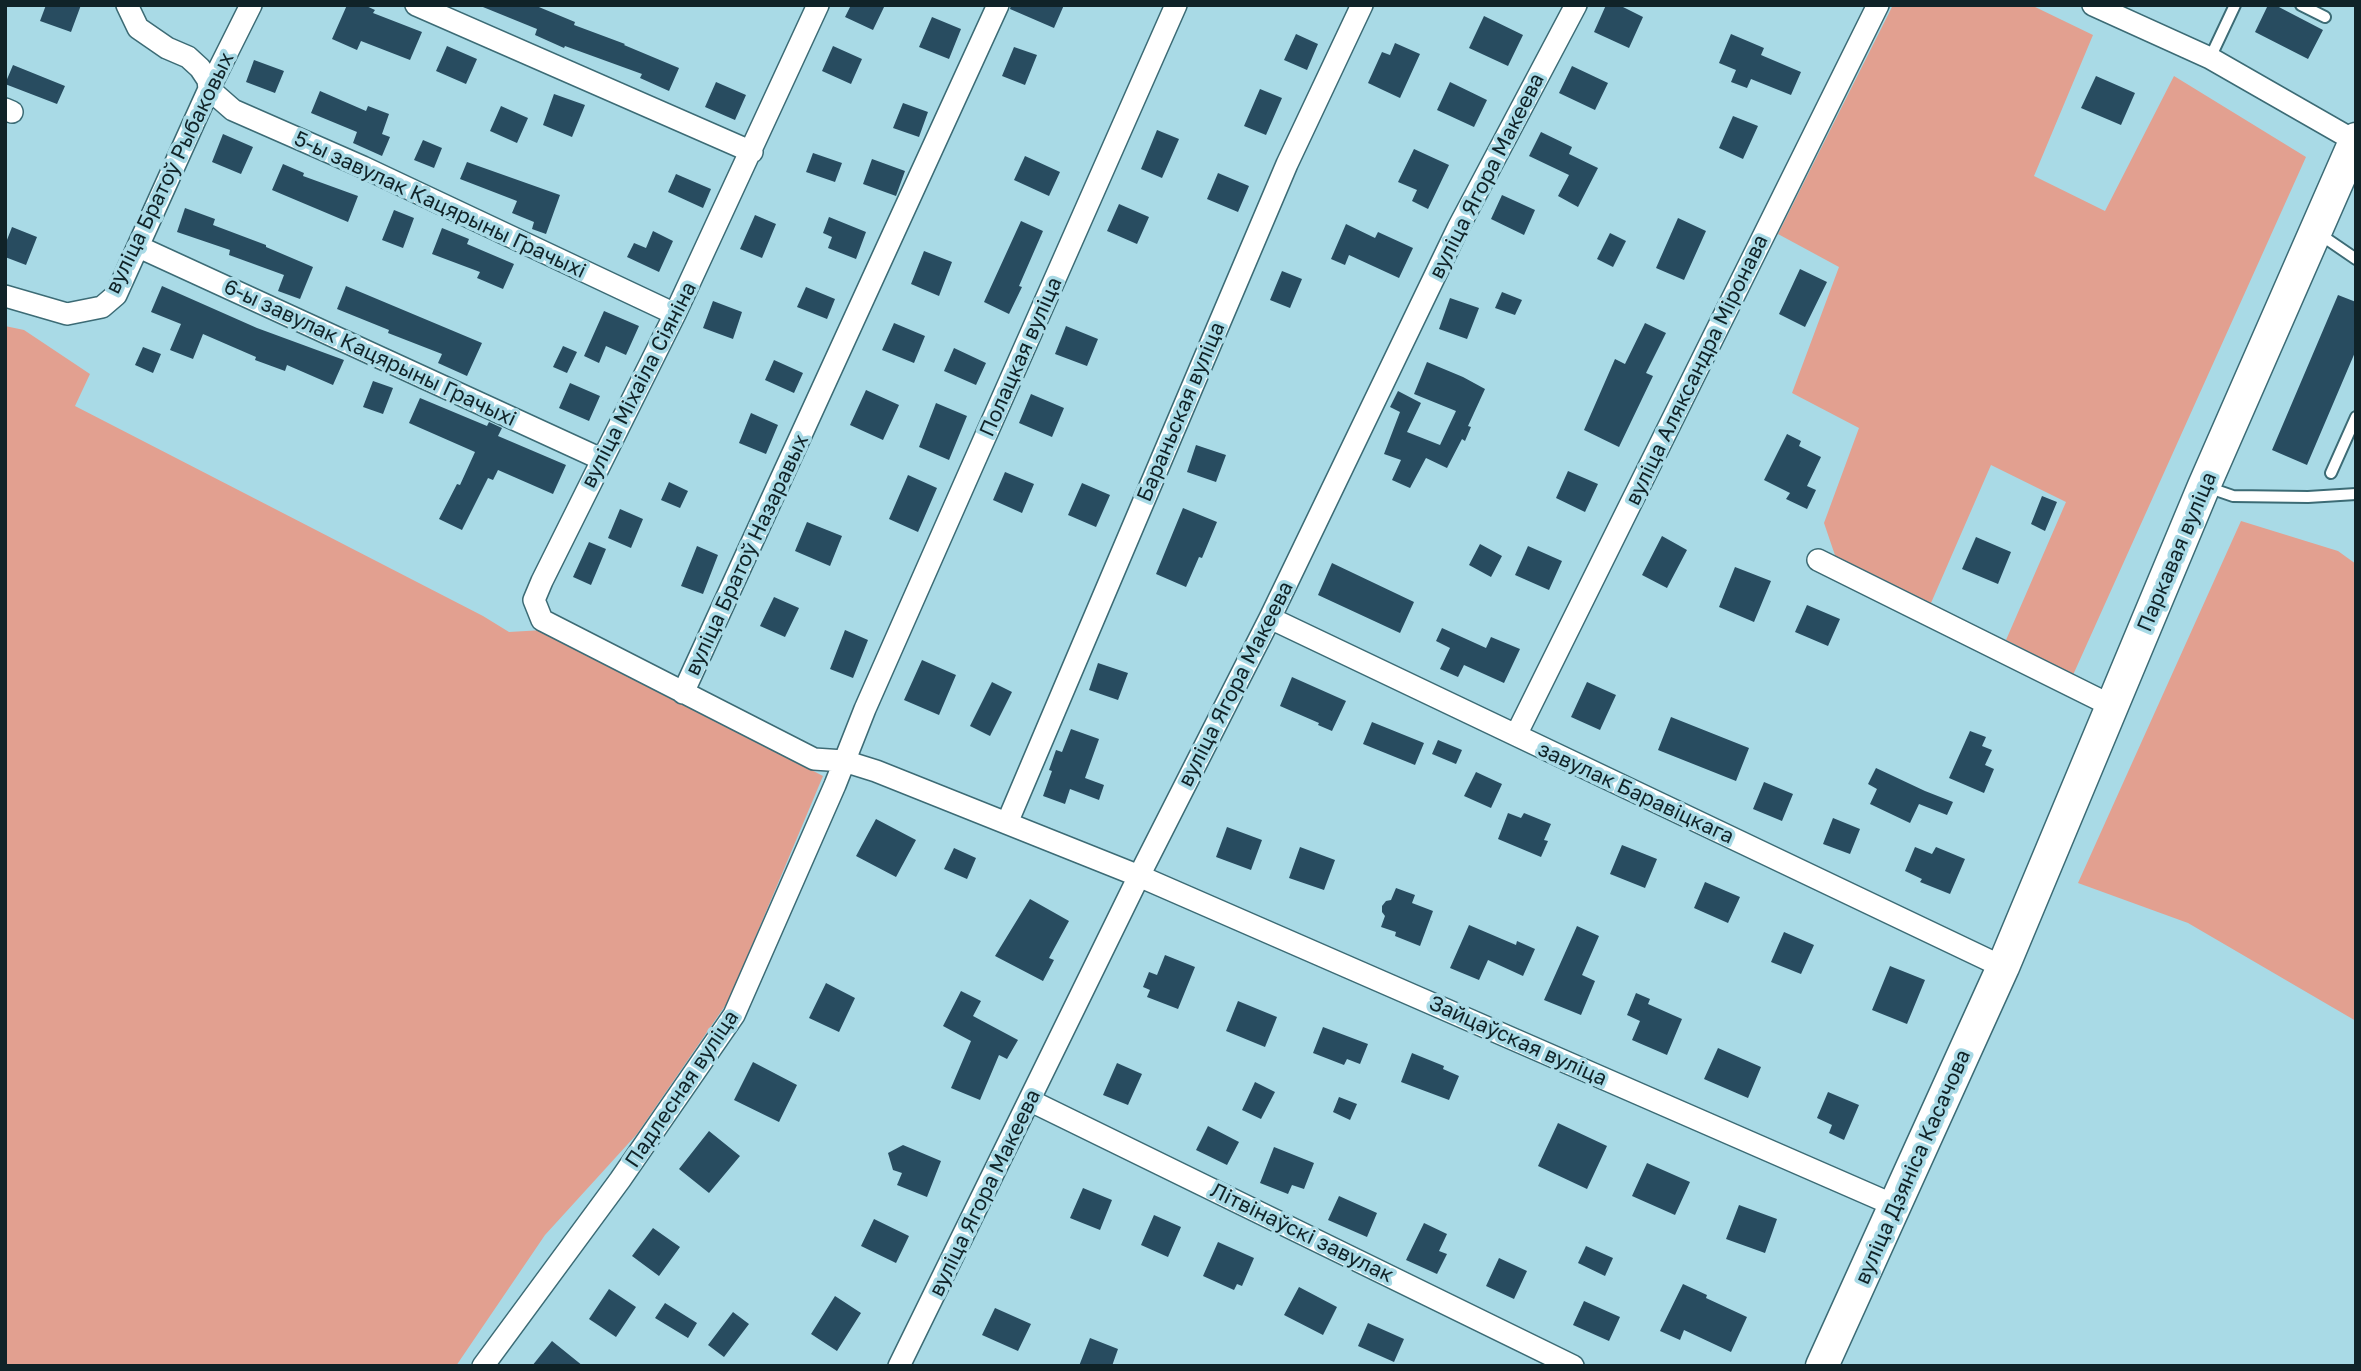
<!DOCTYPE html>
<meta charset="utf-8">
<style>
body{margin:0}
#map{position:relative;width:2361px;height:1371px;overflow:hidden;background:#a9dae6;font-family:"Golos Text",sans-serif}
canvas{display:block}
.frame{position:absolute;inset:0;border:7px solid #102328;pointer-events:none}
</style>
<div id="map">
<canvas width="2361" height="1371"></canvas>
<div class="frame"></div>
</div>
<script>
const ctx = document.querySelector('canvas').getContext('2d');
ctx.lineJoin = 'round';
function fill(path, color) { ctx.fillStyle = color; ctx.fill(path, 'evenodd'); }
const poly = rows => new Path2D(rows.map(r => 'M' + r).join(''));
function strokePath(path, color, width, dash) { ctx.strokeStyle = color; ctx.lineWidth = width; ctx.lineCap = dash ? 'butt' : 'round'; ctx.setLineDash(dash || []); ctx.stroke(path); }
function label(font, color, halo, rows, align = 'center') {
  ctx.font = font + ' "Golos Text",sans-serif'; ctx.lineWidth = 7; ctx.setLineDash([]); ctx.textBaseline = 'middle'; ctx.strokeStyle = halo; ctx.fillStyle = color; for (const [text, x, y, turn = 0] of rows) {
    ctx.save(); ctx.translate(x, y); ctx.rotate((+turn || 0) * Math.PI / 180); ctx.textAlign = isNaN(turn) ? turn : align; if (halo) ctx.strokeText(text, 0, 0); ctx.fillText(text, 0, 0); ctx.restore();
  }
}
fill(poly([
 [1893,5,2031,5,2093,35,2034,176,2105,211,2174,76,2306,157,2073,675,2006,640,2066,502,1991,465,1931,603,1838,564,1824,523,1859,428,1792,393,1839,267,1778,234],
 [5,326,24,330,90,374,75,406,483,616,509,632,543,630,823,776,729,1000,637,1134,545,1235,456,1366,5,1366],
 [2241,521,2338,551,2356,564,2356,1021,2188,923,2078,883]
]), '#e2a090');
fill(poly([
 [46,5,81,5,71,32,40,21],
 [347,5,364,5,375,10,373,13,422,32,410,60,361,41,357,50,332,39],
 [478,5,534,5,575,22,574,25,625,44,624,45,679,68,669,91,640,78,642,74,565,46,564,48,535,35,537,29],
 [851,5,885,5,873,30,845,17],
 [1011,5,1064,5,1054,28,1010,9],
 [1606,5,1619,5,1643,17,1629,48,1594,32],
 [2268,5,2275,5,2323,30,2308,59,2255,32],
 [1484,16,1523,35,1508,66,1469,48],
 [932,17,961,29,949,59,919,47],
 [1296,34,1318,44,1307,70,1284,60],
 [1731,34,1764,48,1761,55,1801,72,1791,95,1751,79,1747,88,1731,82,1736,70,1719,63],
 [1395,43,1420,54,1400,98,1368,83,1382,52,1390,55],
 [447,46,477,59,466,84,436,71],
 [833,46,862,59,851,84,822,71],
 [1014,47,1037,55,1025,85,1002,76],
 [254,60,284,71,275,93,246,82],
 [13,65,65,86,57,104,5,84],
 [1572,66,1608,83,1595,110,1559,93],
 [2096,76,2135,93,2121,125,2081,108],
 [716,82,746,95,735,120,705,107],
 [1450,82,1487,100,1474,127,1437,110],
 [1260,89,1282,98,1266,135,1244,126],
 [320,91,366,111,368,106,389,114,382,134,390,137,382,156,353,143,357,132,311,113],
 [554,94,585,105,572,137,543,125],
 [903,103,928,112,919,137,893,128],
 [501,106,528,118,517,143,490,131],
 [1733,116,1758,126,1743,159,1719,148],
 [1157,130,1179,139,1162,178,1141,169],
 [1541,132,1572,147,1569,154,1598,168,1578,207,1558,196,1569,175,1529,156],
 [223,134,253,147,241,174,212,162],
 [423,140,442,148,434,168,414,160],
 [1414,149,1449,165,1428,209,1412,201,1417,190,1398,182],
 [813,153,842,163,835,182,806,172],
 [1025,156,1060,172,1049,196,1014,180],
 [872,159,905,171,896,196,863,184],
 [467,162,560,195,546,234,532,229,534,222,512,213,517,201,460,179],
 [283,164,304,173,303,176,358,196,348,222,272,190],
 [1218,173,1249,186,1238,212,1207,199],
 [676,174,711,189,703,208,668,192],
 [1502,195,1535,210,1524,235,1491,219],
 [1119,204,1149,217,1137,244,1107,231],
 [185,208,215,219,213,225,266,245,266,247,313,267,300,299,278,291,284,275,229,255,230,250,177,232],
 [394,210,414,218,403,248,382,240],
 [755,215,776,224,762,258,740,249],
 [829,217,866,232,856,259,828,248,832,237,823,233],
 [1678,218,1706,231,1684,280,1656,268],
 [1021,221,1043,231,1019,286,1022,287,1009,314,984,302],
 [1346,224,1375,238,1378,232,1413,248,1399,278,1349,255,1345,265,1331,259],
 [12,227,37,237,26,265,5,257,5,245],
 [442,228,469,239,467,244,514,264,503,289,477,278,480,272,432,254],
 [653,231,673,241,659,272,627,257,634,243,646,248],
 [1610,233,1626,241,1613,267,1597,259],
 [924,251,952,262,939,296,911,284],
 [1800,269,1827,282,1805,327,1779,314],
 [1282,271,1302,279,1290,308,1270,300],
 [162,286,257,328,344,360,333,385,287,365,285,371,255,360,256,357,203,334,193,359,170,350,181,324,151,312],
 [346,286,482,343,467,376,438,363,442,354,388,333,389,330,337,309],
 [806,287,835,299,827,319,797,307],
 [1502,292,1522,300,1515,315,1495,308],
 [2338,295,2356,302,2356,350,2307,465,2272,450],
 [1450,298,1479,308,1467,339,1439,329],
 [713,301,742,312,733,339,703,328],
 [604,311,639,326,626,355,606,346,599,363,584,356],
 [894,323,925,336,914,363,882,350],
 [1645,323,1666,333,1646,373,1653,376,1619,447,1584,430,1615,359,1625,364],
 [1066,326,1098,339,1087,366,1055,354],
 [563,346,577,352,567,373,553,367],
 [143,347,161,354,153,373,135,365],
 [954,348,986,363,976,385,944,371],
 [774,360,803,373,794,393,765,380],
 [1427,362,1463,377,1485,389,1468,426,1471,427,1465,441,1462,439,1447,468,1426,458,1410,488,1392,480,1401,460,1384,454,1400,412,1390,407,1398,391,1421,403,1407,432,1440,445,1456,411,1414,394],
 [373,381,393,388,383,414,363,407],
 [570,383,600,396,589,421,559,408],
 [866,390,899,405,883,440,850,425],
 [1031,394,1064,408,1052,437,1019,423],
 [420,398,487,426,489,422,502,428,498,436,566,465,553,494,498,470,493,480,488,478,462,530,439,519,457,484,460,485,475,452,409,423],
 [936,403,967,416,949,460,919,447],
 [751,413,778,425,766,454,739,443],
 [1787,434,1801,441,1799,446,1821,457,1807,486,1816,490,1807,509,1786,499,1790,493,1764,480],
 [1196,445,1226,455,1216,482,1187,472],
 [1568,471,1598,484,1585,512,1556,498],
 [1005,472,1034,484,1022,513,993,500],
 [908,475,937,488,918,532,889,519],
 [669,482,688,491,680,508,661,500],
 [1082,483,1110,495,1096,527,1068,515],
 [2042,496,2057,502,2045,531,2031,524],
 [1183,508,1217,522,1202,558,1199,557,1186,587,1156,574],
 [620,509,643,519,631,548,608,538],
 [807,522,842,536,830,566,795,551],
 [1662,536,1687,550,1667,588,1642,575],
 [1976,537,2011,552,1998,584,1962,569],
 [589,542,606,549,591,585,573,577],
 [1480,544,1502,556,1491,577,1469,565],
 [697,546,718,555,703,594,681,586],
 [1528,546,1562,561,1549,590,1515,575],
 [1332,563,1414,602,1400,633,1318,595],
 [1735,567,1771,581,1754,622,1719,607],
 [774,597,799,608,785,637,760,626],
 [1807,605,1840,619,1828,646,1795,632],
 [1442,628,1486,648,1491,637,1520,649,1504,683,1464,665,1458,677,1440,669,1450,648,1436,641],
 [845,630,868,640,853,678,830,669],
 [922,660,956,675,939,715,904,700],
 [1098,663,1128,673,1118,700,1089,690],
 [1292,677,1346,701,1332,731,1318,725,1319,723,1280,706],
 [992,682,1012,692,990,736,970,726],
 [1587,682,1616,695,1600,730,1571,717],
 [1671,717,1749,748,1736,781,1658,750],
 [1372,722,1424,743,1415,765,1363,744],
 [1071,729,1099,739,1085,778,1104,785,1099,800,1070,789,1065,804,1043,796,1052,771,1049,770,1056,750,1062,752],
 [1970,731,1986,737,1982,746,1992,750,1985,765,1994,769,1984,793,1949,778],
 [1438,740,1462,750,1456,764,1432,754],
 [1876,768,1925,791,1953,802,1947,815,1919,804,1910,823,1870,804,1877,789,1868,784],
 [1476,772,1502,784,1491,808,1464,796],
 [1764,782,1793,794,1782,821,1753,809],
 [1508,813,1521,818,1524,813,1551,824,1544,840,1548,841,1541,857,1498,839],
 [1833,818,1860,829,1850,854,1823,844],
 [876,819,916,840,896,877,856,856],
 [1227,827,1262,840,1251,870,1216,857],
 [1622,845,1657,859,1645,888,1610,874],
 [1300,847,1335,860,1324,890,1289,878],
 [1915,847,1932,854,1936,847,1965,859,1950,894,1920,882,1922,879,1905,871],
 [954,848,976,858,967,879,944,869],
 [1705,882,1740,897,1728,923,1694,908],
 [1396,888,1415,895,1412,903,1433,911,1420,946,1395,936,1396,932,1381,927,1385,916,1382,912,1382,906,1386,901,1391,900],
 [1030,899,1069,921,1049,958,1054,960,1043,981,995,956],
 [1469,925,1516,945,1517,941,1535,949,1523,976,1488,960,1479,980,1450,968],
 [1577,926,1599,936,1582,975,1595,981,1581,1015,1544,1000],
 [1784,932,1814,945,1801,974,1771,962],
 [1165,955,1195,967,1178,1009,1147,997,1150,990,1143,987,1149,972,1157,975],
 [1890,966,1925,980,1907,1024,1872,1010],
 [826,983,855,998,839,1032,809,1018],
 [961,991,981,1001,973,1016,1018,1040,1007,1059,999,1055,980,1100,951,1088,971,1041,943,1026],
 [1636,993,1650,999,1648,1004,1682,1019,1667,1055,1632,1040,1640,1021,1627,1015],
 [1238,1001,1277,1017,1265,1047,1226,1031],
 [1323,1027,1368,1044,1360,1064,1347,1059,1344,1065,1313,1053],
 [1718,1048,1761,1067,1748,1098,1704,1079],
 [1412,1053,1444,1066,1443,1069,1459,1076,1449,1100,1401,1082],
 [753,1062,797,1085,779,1122,734,1100],
 [1117,1063,1142,1074,1128,1105,1103,1095],
 [1255,1082,1275,1092,1261,1119,1242,1110],
 [1828,1092,1859,1105,1844,1140,1829,1133,1832,1125,1817,1118],
 [1339,1097,1357,1104,1350,1120,1333,1112],
 [1558,1123,1607,1146,1587,1189,1538,1166],
 [1208,1126,1239,1142,1227,1165,1196,1150],
 [709,1131,740,1156,709,1193,679,1169],
 [903,1145,941,1161,927,1197,897,1185,902,1173,893,1170,888,1153],
 [1274,1147,1314,1163,1304,1189,1292,1185,1288,1194,1260,1183],
 [1647,1163,1690,1182,1675,1215,1632,1196],
 [1083,1188,1112,1200,1100,1230,1070,1218],
 [1339,1196,1377,1213,1367,1237,1328,1220],
 [1739,1205,1777,1219,1765,1253,1726,1239],
 [1154,1215,1181,1227,1168,1257,1141,1245],
 [874,1219,909,1236,896,1263,861,1246],
 [1424,1223,1447,1234,1439,1251,1447,1254,1437,1274,1406,1260],
 [653,1228,680,1247,659,1276,632,1256],
 [1218,1242,1254,1258,1242,1286,1237,1284,1234,1290,1203,1276],
 [1586,1246,1613,1258,1605,1276,1578,1263],
 [1499,1258,1527,1271,1514,1299,1486,1286],
 [1683,1284,1707,1295,1706,1298,1747,1317,1731,1352,1684,1330,1680,1340,1660,1331],
 [1299,1287,1337,1307,1323,1335,1284,1315],
 [609,1289,636,1307,616,1337,589,1319],
 [835,1296,861,1313,837,1351,811,1334],
 [1584,1301,1620,1317,1609,1341,1573,1325],
 [665,1303,697,1323,688,1338,655,1318],
 [995,1308,1031,1324,1018,1351,982,1335],
 [733,1312,749,1324,724,1357,708,1345],
 [1368,1323,1404,1339,1394,1362,1358,1346],
 [1090,1338,1118,1349,1112,1366,1079,1366],
 [552,1341,583,1366,532,1366]
]), '#284c60');
const lane = poly([
 [2301,5,2325,17],
 [2210,58,2235,5],
 [2318,233,2356,259],
 [2331,473,2356,417],
 [2207,487,2233,496,2308,497,2356,494]
]);
const street = poly([
 [127,5,138,28,167,48,188,57,200,68,208,80,209,89,233,110,363,167,675,314],
 [416,5,752,152],
 [818,5,675,314,542,581,534,600,542,620,814,759,844,761,876,771,1139,876,1896,1206],
 [2093,5,2210,58,2355,141],
 [5,109,12,112],
 [139,247,601,459],
 [5,296,67,314,102,307,116,295,209,89,251,5],
 [1818,560,2112,706],
 [1270,618,2003,967],
 [683,693,998,5],
 [1516,735,1878,5],
 [1007,823,1287,164,1362,5],
 [1031,1101,1573,1366],
 [483,1366,620,1180,734,1015,835,785,865,709,1176,5],
 [899,1366,1139,876,1270,618,1458,228,1576,5]
]);
const secondary = poly([
 [1822,1366,2003,967,2204,486,2356,139]
]);
strokePath(lane, '#3c6b75', 14);
strokePath(street, '#3c6b75', 24);
strokePath(secondary, '#3c6b75', 35);
strokePath(lane, '#fff', 10);
strokePath(street, '#fff', 21);
strokePath(secondary, '#fff', 32);
label('21px', '#102328', '#a9dae6', [
 ["вуліца Братоў Рыбаковых",170,173,-64],
 ["вуліца Ягора Макеева",1487,176,-63],
 ["5-ы завулак Кацярыны Грачыхі",440,205,25],
 ["6-ы завулак Кацярыны Грачыхі",370,353,25],
 ["Полацкая вуліца",1021,357,-66],
 ["вуліца Аляксандра Міронава",1697,370,-64],
 ["вуліца Міхаіла Сіяніна",639,385,-63],
 ["Бараньская вуліца",1181,412,-67],
 ["Паркавая вуліца",2177,552,-67],
 ["вуліца Братоў Назаравых",747,555,-65],
 ["вуліца Ягора Макеева",1236,684,-63],
 ["завулак Баравіцкага",1636,793,25],
 ["Зайцаўская вуліца",1518,1041,24],
 ["Падлесная вуліца",682,1089,-56],
 ["вуліца Дзяніса Касачова",1913,1167,-66],
 ["вуліца Ягора Макеева",985,1193,-64],
 ["Літвінаўскі завулак",1302,1233,26]
]);
</script>
